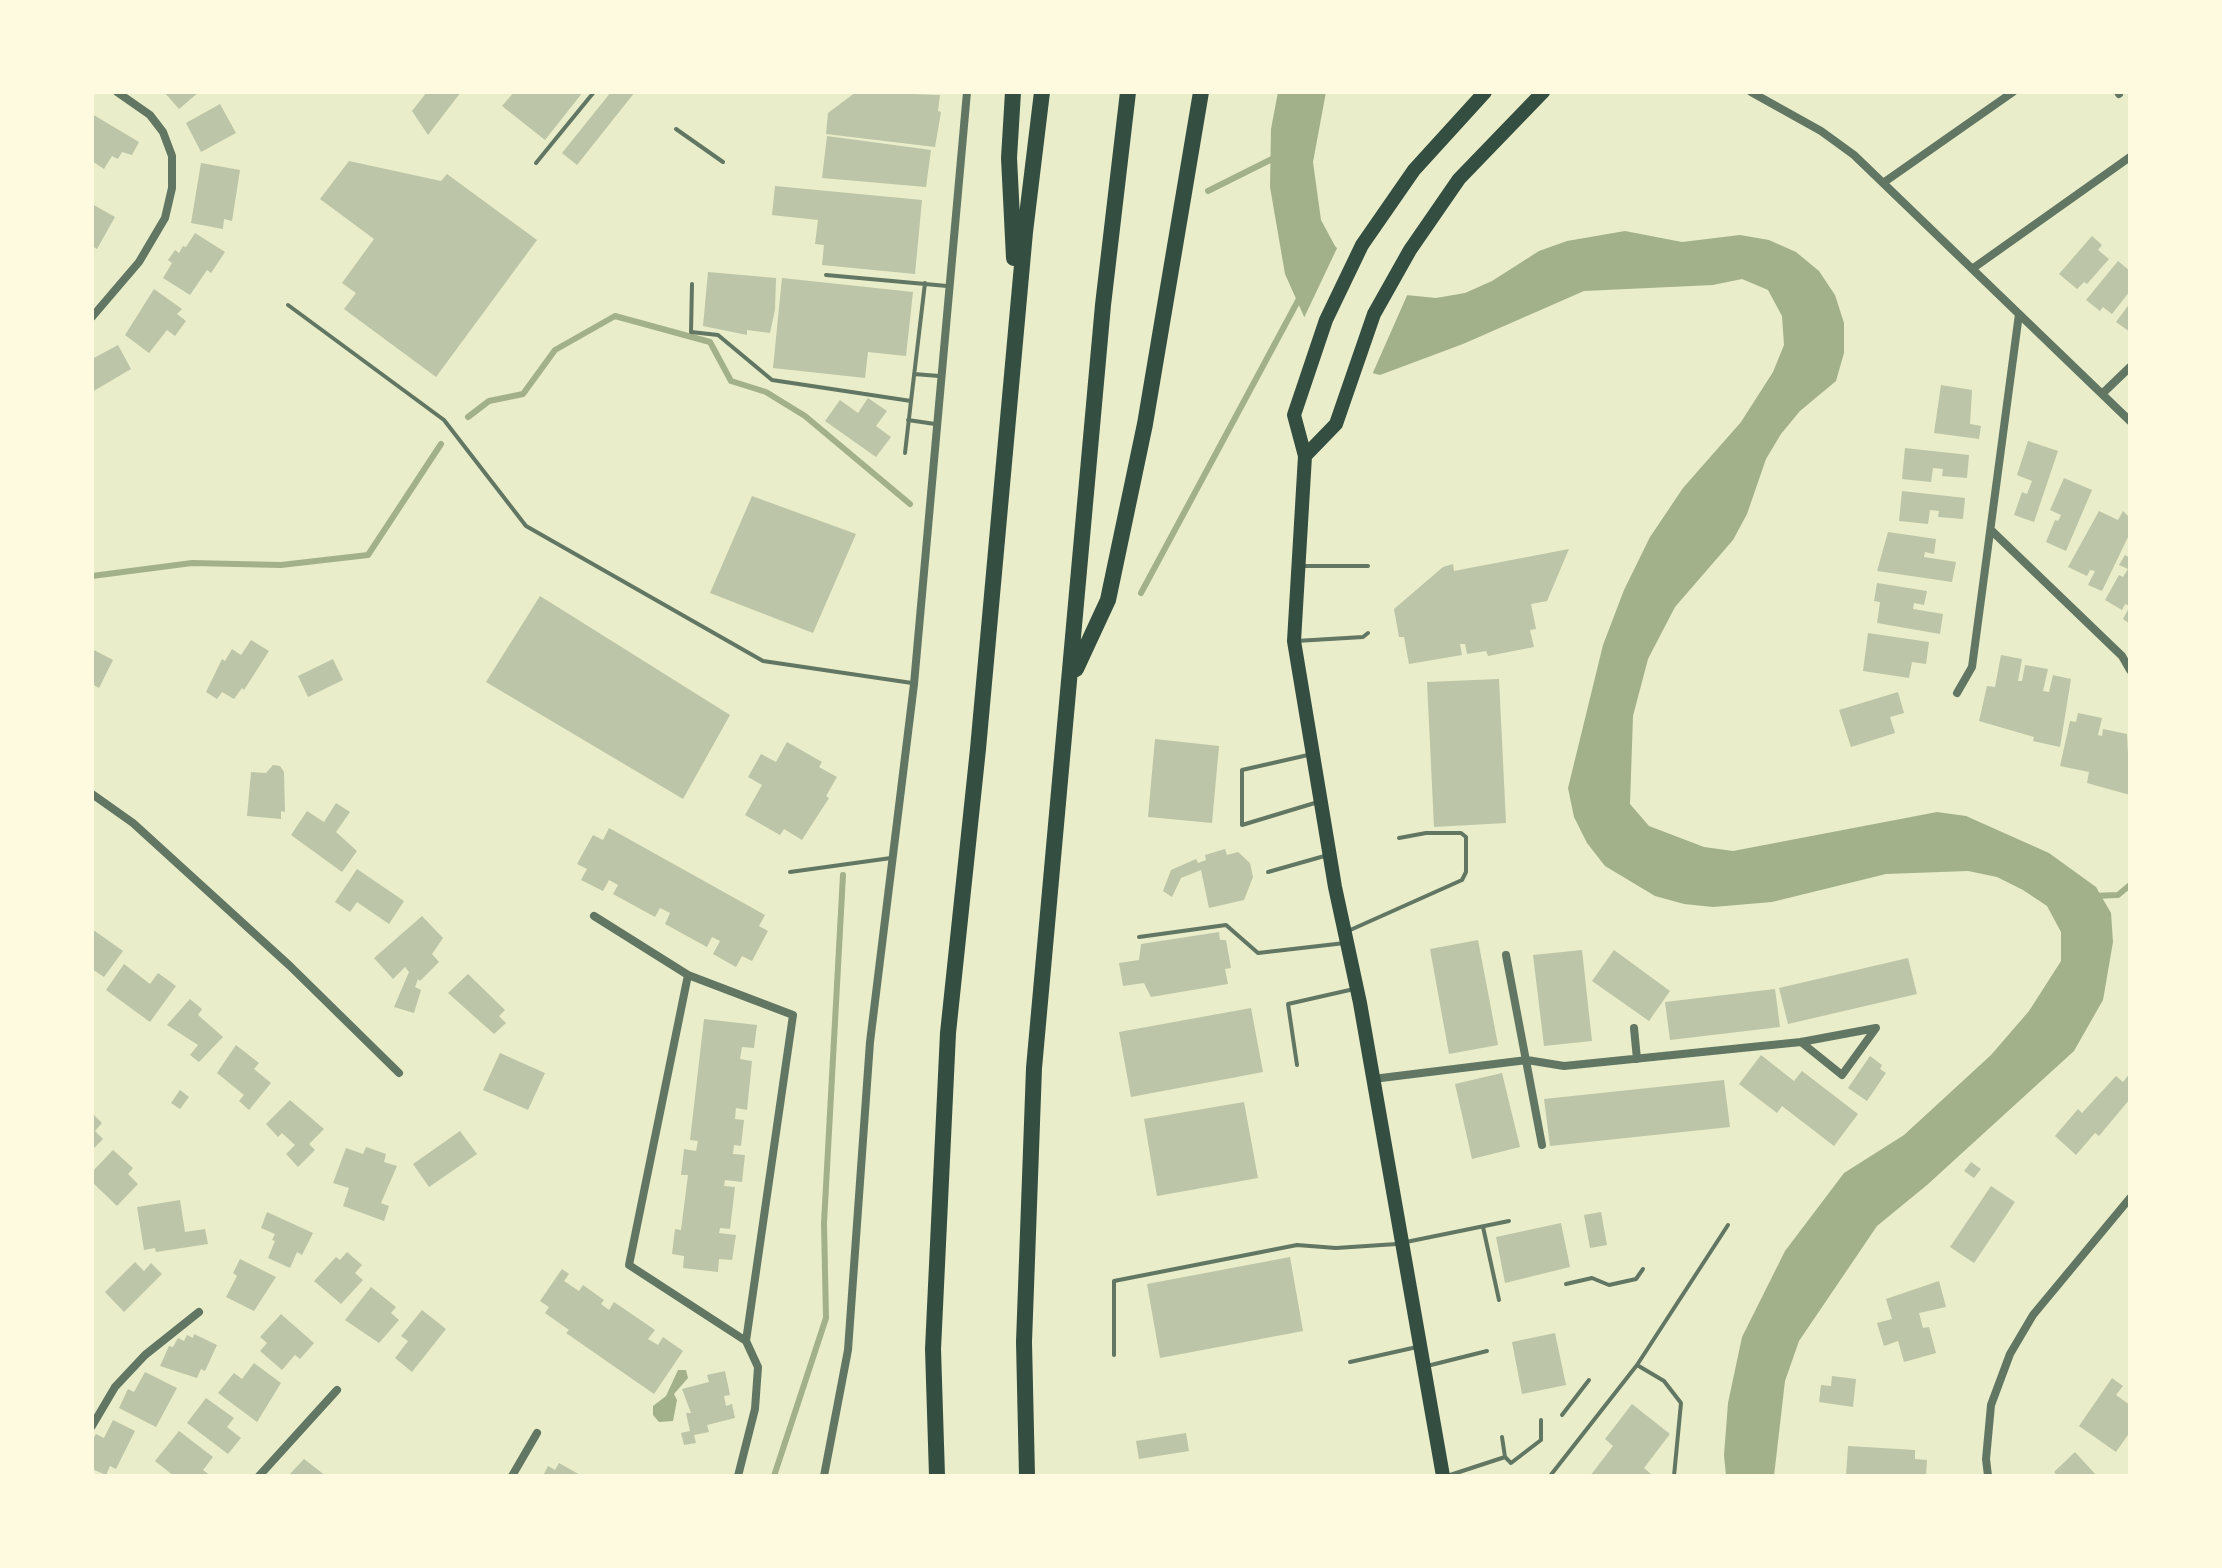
<!DOCTYPE html>
<style>
body{margin:0}
#map{position:relative;width:2222px;height:1568px;overflow:hidden;background:#e9edc9;font-family:Roboto,sans-serif}
canvas{display:block}
.frame{position:absolute;inset:0;border:94px solid #fefae0;pointer-events:none}
</style>
<div id="map">
<canvas width="2222" height="1568"></canvas>
<div class="frame"></div>
</div>
<script>
const ctx = document.querySelector('canvas').getContext('2d');
ctx.lineJoin = 'round';
function fill(path, color) { ctx.fillStyle = color; ctx.fill(path, 'evenodd'); }
const poly = rows => new Path2D(rows.map(r => 'M' + r).join(''));
function strokePath(path, color, width, dash) { ctx.strokeStyle = color; ctx.lineWidth = width; ctx.lineCap = dash ? 'butt' : 'round'; ctx.setLineDash(dash || []); ctx.stroke(path); }
fill(poly([
 [1278,92,1326,92,1313,162,1321,220,1335,246,1355,268,1406,295,1436,298,1465,293,1492,281,1539,251,1567,241,1625,231,1682,242,1740,235,1769,240,1796,252,1819,271,1835,295,1844,323,1844,353,1836,381,1800,411,1781,434,1766,459,1747,514,1733,540,1675,607,1648,659,1633,716,1630,804,1649,826,1704,847,1733,851,1937,812,1966,816,2049,853,2096,887,2111,913,2113,942,2103,1000,2074,1051,1927,1185,1877,1226,1799,1341,1785,1381,1774,1476,1726,1476,1724,1455,1728,1403,1742,1337,1785,1251,1844,1173,1904,1135,1991,1055,2029,1011,2061,961,2061,932,2047,906,2023,890,1997,877,1968,871,1886,874,1772,902,1713,907,1684,904,1655,896,1605,866,1587,843,1574,817,1568,788,1603,645,1624,590,1650,537,1683,488,1741,422,1773,372,1784,345,1782,316,1768,290,1742,279,1713,285,1584,291,1463,344,1380,375,1352,368,1310,330,1285,274,1270,187,1271,129],
 [678,1370,686,1370,688,1378,674,1394,677,1400,673,1421,659,1422,653,1415,653,1406,666,1396]
]), '#a3b18a');
fill(poly([
 [1339,244,1357,265,1381,281,1409,291,1371,377,1350,371,1325,353,1302,322]
]), '#e9edc9');
strokePath(poly([
 [1208,191,1276,157],
 [468,417,489,401,523,394,555,350,615,316,710,342,731,381,766,392,805,416,910,504],
 [92,576,192,563,281,565,368,555,441,444],
 [1141,593,1300,297],
 [2093,896,2118,895,2130,885],
 [774,1476,826,1318,824,1223,843,875]
]), '#a3b18a', 6);
fill(poly([
 [164,92,199,92,179,109],
 [427,92,461,92,428,135,412,111],
 [514,92,583,92,545,140,502,106],
 [611,92,635,92,577,165,562,153],
 [856,92,940,95,938,111,941,112,935,147,826,134,828,113],
 [220,104,236,133,201,152,186,123],
 [92,114,139,142,132,155,122,152,118,159,112,156,104,169,92,161],
 [827,136,931,150,926,187,822,178],
 [349,161,441,181,447,174,537,240,436,377,344,309,356,293,342,283,374,239,320,199],
 [201,163,240,170,232,221,224,219,223,229,191,223],
 [775,186,922,200,915,274,822,265,824,245,815,244,818,220,772,215],
 [92,204,115,217,97,249,92,246],
 [195,233,225,252,211,273,207,270,190,295,163,278,172,263,168,260,175,250,179,253,183,246,186,247],
 [2092,236,2102,245,2098,250,2109,259,2087,284,2084,282,2077,289,2059,274],
 [2118,261,2130,271,2130,291,2112,314,2103,307,2100,311,2086,300],
 [708,272,776,278,775,310,770,333,747,330,747,335,703,326],
 [782,278,913,292,906,356,868,352,865,378,773,368],
 [154,289,182,309,177,314,186,321,175,336,167,330,149,353,125,335],
 [2130,303,2130,332,2116,322],
 [118,345,131,369,92,392,92,359],
 [1941,385,1972,390,1970,424,1981,426,1979,439,1934,433],
 [868,398,887,411,876,426,891,437,876,457,825,421,840,400,858,413],
 [2028,441,2058,451,2034,522,2014,515,2022,492,2027,494,2032,481,2017,475],
 [1905,448,1969,455,1967,478,1942,476,1943,469,1933,468,1931,482,1902,479],
 [2064,478,2092,490,2066,551,2046,542,2055,520,2058,521,2061,515,2050,510],
 [1902,491,1965,498,1963,519,1938,517,1939,511,1930,510,1928,524,1899,521],
 [752,496,856,534,813,633,710,593],
 [2099,511,2118,520,2123,511,2130,518,2130,533,2102,591,2088,585,2095,571,2090,570,2087,576,2068,567],
 [1888,532,1936,539,1934,554,1925,552,1924,557,1956,562,1952,582,1877,571],
 [1569,549,1547,601,1531,604,1536,629,1530,630,1534,647,1488,656,1486,651,1467,654,1465,644,1460,644,1462,655,1409,664,1404,637,1399,637,1394,609,1443,567,1453,564,1454,571],
 [2125,555,2130,558,2130,624,2123,619,2130,606,2125,604,2122,610,2105,600,2119,575,2123,577,2128,569,2119,565],
 [1877,583,1927,591,1924,605,1914,603,1913,609,1943,614,1940,634,1877,623,1880,602,1874,601],
 [540,596,730,715,683,799,486,682],
 [1868,633,1929,642,1926,664,1912,662,1909,678,1863,671],
 [251,640,269,651,244,690,242,688,234,699,222,692,217,699,206,692,222,659,225,661,232,649,241,655],
 [92,649,113,660,99,688,92,684],
 [2001,655,2022,659,2018,681,2022,681,2025,665,2048,669,2043,691,2049,692,2053,675,2071,679,2060,747,2033,741,2034,737,1979,721,1987,686,1995,687],
 [333,659,343,680,308,697,298,676],
 [1499,679,1506,823,1434,827,1427,682],
 [1898,692,1904,713,1890,717,1895,733,1851,747,1839,710],
 [2078,713,2102,718,2098,735,2102,736,2103,729,2127,734,2130,795,2087,783,2089,772,2060,766,2070,721,2076,722],
 [1155,739,1219,746,1212,823,1148,817],
 [787,742,822,762,819,767,837,777,826,796,829,798,802,840,784,829,780,835,745,815,762,785,748,777,761,754,776,762],
 [273,765,280,766,284,772,285,812,281,811,281,819,247,816,251,772,266,773],
 [336,803,350,812,336,832,357,851,342,872,291,835,307,811,324,822],
 [609,828,765,915,759,926,768,931,752,961,742,956,736,967,713,954,720,941,712,937,707,947,665,924,670,913,660,908,655,917,613,894,618,885,609,880,603,891,581,880,587,869,577,864,593,835,603,840],
 [1225,849,1227,855,1238,852,1250,863,1253,877,1244,900,1209,908,1201,870,1181,878,1172,897,1163,891,1171,870,1196,859,1198,863,1206,860,1205,855],
 [357,869,404,901,389,924,357,902,350,912,335,902],
 [422,916,443,938,432,954,439,962,420,981,418,979,415,987,421,990,414,1013,394,1007,409,972,405,967,393,979,374,958],
 [92,929,123,951,104,977,92,969],
 [1219,932,1220,940,1226,940,1231,968,1225,969,1228,984,1151,997,1144,983,1123,986,1119,963,1139,960,1141,944],
 [1478,940,1498,1045,1449,1054,1430,949],
 [1582,950,1592,1041,1544,1046,1533,955],
 [1614,950,1670,991,1649,1021,1592,981],
 [1908,958,1917,994,1788,1024,1779,988],
 [124,964,150,984,158,973,176,986,150,1022,106,990],
 [468,974,505,1010,499,1016,506,1023,494,1034,448,993],
 [1775,989,1780,1027,1670,1040,1665,1002],
 [190,999,202,1009,198,1015,223,1037,199,1062,190,1055,198,1045,167,1025],
 [1251,1008,1263,1072,1131,1097,1119,1032],
 [704,1019,757,1025,754,1048,742,1047,740,1059,752,1061,747,1110,736,1108,735,1119,744,1120,741,1146,734,1145,733,1154,745,1155,742,1182,725,1180,724,1186,735,1187,730,1229,720,1228,719,1233,736,1235,732,1260,719,1259,718,1272,683,1268,684,1256,672,1254,675,1229,681,1230,688,1175,681,1175,684,1149,696,1151,698,1141,690,1140],
 [236,1045,259,1063,254,1069,271,1083,249,1110,239,1101,244,1095,217,1073],
 [500,1053,545,1073,528,1110,483,1090],
 [1761,1055,1794,1081,1802,1071,1858,1114,1834,1146,1782,1106,1777,1113,1739,1084],
 [1870,1056,1882,1065,1880,1069,1886,1073,1867,1101,1848,1088],
 [1502,1073,1520,1147,1472,1159,1455,1084],
 [2130,1073,2130,1099,2099,1136,2095,1133,2076,1155,2055,1136,2078,1109,2082,1113,2116,1076,2123,1082],
 [1724,1080,1730,1127,1550,1146,1544,1099],
 [180,1090,189,1097,180,1109,171,1103],
 [290,1100,324,1129,309,1144,315,1150,298,1167,286,1154,295,1145,282,1133,278,1137,266,1124],
 [1244,1102,1258,1178,1157,1196,1144,1119],
 [92,1113,102,1123,95,1131,103,1139,92,1150],
 [460,1131,477,1154,429,1187,413,1164],
 [366,1147,386,1154,384,1162,397,1166,381,1203,389,1206,384,1221,343,1206,349,1188,333,1183,346,1148,363,1154],
 [113,1150,133,1168,128,1174,138,1184,117,1206,92,1182,92,1172],
 [1971,1162,1981,1169,1974,1178,1964,1171],
 [1991,1186,2015,1202,1974,1263,1950,1247],
 [180,1200,185,1232,205,1229,208,1244,156,1252,155,1248,144,1250,137,1207],
 [267,1212,313,1233,302,1255,297,1252,290,1268,268,1258,275,1241,272,1240,275,1234,261,1228],
 [1601,1212,1607,1245,1590,1248,1584,1215],
 [1561,1223,1570,1267,1505,1283,1496,1237],
 [347,1252,362,1265,355,1273,363,1280,341,1304,314,1281,336,1257,340,1260],
 [1290,1257,1303,1331,1160,1358,1147,1284],
 [240,1259,276,1277,254,1311,226,1297,237,1276,233,1273],
 [135,1262,144,1271,151,1263,162,1274,124,1312,105,1292],
 [562,1269,569,1274,564,1281,579,1291,583,1285,604,1300,601,1304,609,1310,614,1302,655,1330,648,1339,658,1345,663,1337,683,1351,654,1394,566,1333,569,1330,545,1313,549,1307,540,1301],
 [1939,1281,1946,1307,1919,1313,1923,1328,1929,1327,1936,1353,1904,1362,1898,1341,1884,1346,1877,1323,1892,1319,1886,1299],
 [371,1287,396,1307,391,1313,399,1320,379,1343,345,1320],
 [422,1310,446,1329,412,1372,395,1358,408,1341,401,1336],
 [281,1314,314,1343,300,1359,295,1355,282,1370,260,1351,267,1343,260,1337],
 [1555,1333,1566,1385,1522,1394,1512,1342],
 [194,1334,217,1345,205,1371,201,1369,197,1378,160,1366,169,1346,173,1347,178,1338,184,1341,187,1335,193,1338],
 [254,1363,281,1383,257,1422,218,1393,234,1373,242,1379],
 [725,1371,730,1395,724,1396,726,1406,732,1404,735,1418,707,1425,709,1432,694,1435,696,1443,684,1445,681,1433,690,1431,686,1413,691,1413,682,1389,709,1382,707,1375],
 [145,1372,177,1388,156,1427,119,1408,128,1389,134,1392],
 [1832,1376,1856,1379,1853,1407,1819,1402,1821,1385,1831,1386],
 [2112,1378,2123,1386,2116,1395,2130,1405,2130,1432,2116,1452,2079,1426],
 [206,1398,234,1418,227,1427,241,1438,228,1454,187,1423],
 [1632,1404,1670,1434,1644,1468,1651,1474,1590,1476,1613,1446,1605,1439],
 [113,1420,135,1431,116,1469,110,1466,106,1475,92,1469,92,1441,96,1434,104,1438],
 [179,1431,213,1457,203,1470,211,1476,174,1476,155,1461],
 [1186,1433,1189,1451,1139,1459,1136,1441],
 [1848,1446,1915,1450,1915,1459,1927,1460,1926,1476,1846,1476],
 [2075,1452,2097,1476,2058,1476,2054,1472],
 [304,1459,326,1476,288,1476],
 [559,1463,582,1476,543,1476,548,1466,555,1470]
]), '#bcc5a7');
strokePath(poly([
 [676,129,723,162],
 [536,163,594,92],
 [826,275,947,286],
 [692,284,691,332,718,335,772,380,911,401,925,283],
 [288,305,444,420,526,526,763,661,912,683],
 [914,374,939,376],
 [908,420,935,424],
 [905,453,911,401],
 [1300,566,1368,566],
 [1296,641,1363,637,1368,633],
 [1308,755,1242,770,1242,825,1318,802],
 [790,872,891,858],
 [1268,872,1328,855],
 [1348,931,1462,880,1466,872,1466,837,1461,833,1426,833,1399,838],
 [1139,937,1226,925,1258,953,1345,943],
 [1297,1065,1288,1004,1354,989],
 [1483,1227,1499,1300],
 [1406,1242,1509,1221],
 [1566,1284,1592,1278,1609,1285,1636,1279,1643,1269],
 [1114,1355,1114,1281,1297,1245,1336,1248,1397,1244],
 [1350,1362,1417,1347],
 [1637,1365,1664,1381,1681,1403,1674,1476],
 [1427,1366,1487,1351],
 [1562,1415,1589,1380],
 [1505,1457,1511,1463,1541,1440,1541,1420],
 [1447,1476,1505,1457,1502,1437],
 [1550,1476,1637,1365,1728,1225]
]), '#617663', 4);
strokePath(poly([
 [1751,92,1821,131,1854,155,2130,421],
 [2118,92,2119,94],
 [1883,183,2013,92],
 [1972,269,2130,157],
 [92,317,139,262,165,218,172,188,172,156,163,132,150,115,117,92],
 [2102,394,2130,367],
 [1992,531,2122,656,2130,670],
 [1957,693,1972,667,2019,314],
 [92,794,133,823,290,966,399,1073],
 [594,916,688,975,793,1015,746,1341],
 [1506,955,1542,1145],
 [688,975,629,1265,746,1341,758,1367,755,1409,738,1476],
 [1634,1028,1637,1059],
 [1373,1079,1527,1060,1564,1066,1801,1042,1876,1028,1842,1075,1801,1042],
 [92,1426,115,1387,145,1355,199,1312],
 [259,1476,337,1390],
 [512,1476,537,1433],
 [824,1476,848,1350,870,1042,914,684,967,92],
 [1988,1476,1986,1459,1991,1405,2010,1354,2033,1315,2130,1198]
]), '#617663', 8);
strokePath(poly([
 [1305,456,1336,424,1374,314,1410,250,1459,179,1543,92],
 [1443,1476,1360,1003,1335,887,1294,641,1305,456,1294,415,1326,320,1362,245,1414,170,1485,92]
]), '#344e41', 14);
strokePath(poly([
 [1013,92,1009,158,1014,258],
 [1076,669,1108,600,1145,424,1201,92],
 [937,1476,933,1349,948,1033,978,749,1025,232,1042,92],
 [1027,1476,1024,1342,1034,1068,1103,305,1128,92]
]), '#344e41', 16);
</script>
